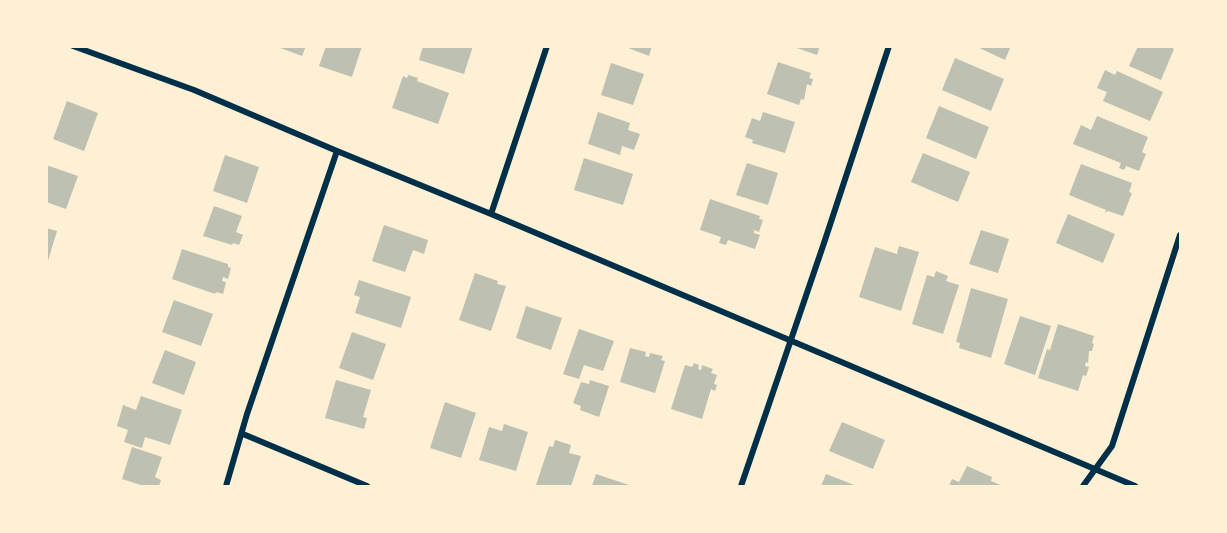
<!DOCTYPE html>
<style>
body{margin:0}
#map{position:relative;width:1227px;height:533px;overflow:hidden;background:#fdf0d5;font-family:Lato,sans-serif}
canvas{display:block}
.frame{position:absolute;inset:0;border:48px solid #fdf0d5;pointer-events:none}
</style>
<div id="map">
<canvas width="1227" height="533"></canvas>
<div class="frame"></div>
</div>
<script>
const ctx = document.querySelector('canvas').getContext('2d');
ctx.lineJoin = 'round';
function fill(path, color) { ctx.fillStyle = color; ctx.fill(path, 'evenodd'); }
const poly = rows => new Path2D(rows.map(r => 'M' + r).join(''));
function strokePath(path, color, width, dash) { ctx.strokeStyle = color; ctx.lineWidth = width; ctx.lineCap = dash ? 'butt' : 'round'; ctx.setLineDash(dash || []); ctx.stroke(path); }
fill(poly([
 [275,46,306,46,302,56],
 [326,46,362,46,352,77,319,66],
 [423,46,473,46,464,74,419,60],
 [623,46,652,46,649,56],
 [791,46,820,46,817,55],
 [975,46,1011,46,1005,60],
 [1138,46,1169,46,1174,49,1161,80,1129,66],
 [955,58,1004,79,991,111,942,90],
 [778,62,811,73,809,78,813,79,811,86,807,84,804,100,801,99,799,105,767,94],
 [611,63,644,74,633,105,601,95],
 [1105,70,1115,75,1117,71,1163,92,1150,121,1103,101,1107,92,1097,88],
 [408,75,418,78,417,81,449,93,438,124,392,108,403,76,407,78],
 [67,101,98,113,84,151,53,139],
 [939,106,989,127,976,159,926,138],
 [598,112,630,123,628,130,640,134,634,150,622,146,620,155,588,144],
 [763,112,795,122,785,153,752,143,753,140,745,137,752,118,760,121],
 [1097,116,1148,137,1142,152,1146,154,1139,171,1126,166,1124,170,1119,168,1121,163,1073,144,1081,125,1091,130],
 [923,153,970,172,958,202,911,182],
 [225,155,259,167,247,203,213,191],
 [584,158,633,174,623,205,574,190],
 [747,163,778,173,768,205,736,195],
 [1081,164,1132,183,1129,192,1132,193,1123,216,1108,211,1105,213,1106,210,1069,195],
 [46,165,78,176,66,209,46,202],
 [710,199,760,216,759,219,763,220,759,232,754,230,754,233,760,235,755,249,728,240,726,245,719,243,721,237,700,230],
 [214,206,242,216,236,232,243,235,239,245,233,243,232,245,203,236],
 [1068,214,1115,234,1103,263,1056,243],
 [384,225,428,240,424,254,413,250,405,272,372,261],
 [46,228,57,231,47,264,46,264],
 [981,230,1009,239,998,273,969,264],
 [899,246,919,252,901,311,859,297,875,247,897,254],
 [182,249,228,264,228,267,231,268,228,279,223,277,222,281,226,282,223,294,216,292,215,294,172,279],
 [936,271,948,276,946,281,959,285,943,334,912,324,927,275,934,277],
 [475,273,498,281,497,284,506,286,491,331,459,320],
 [359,280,411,297,401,328,355,313,360,297,354,295],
 [971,288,1008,299,991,358,959,348,960,343,956,342],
 [174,300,213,314,201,346,162,332],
 [526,306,562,318,551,350,516,338],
 [1020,316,1051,326,1035,375,1004,364],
 [1058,324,1094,336,1092,343,1094,344,1092,351,1089,351,1088,363,1086,362,1085,366,1089,367,1086,376,1083,375,1078,391,1038,378,1047,349,1050,350],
 [579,329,614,341,603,371,584,365,579,379,563,374],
 [352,332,386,344,373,380,339,368],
 [630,348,646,352,645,356,649,357,650,353,663,356,661,360,665,361,655,393,620,382],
 [165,350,196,362,184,395,152,383],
 [694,363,699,365,698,369,701,370,702,365,713,369,711,373,717,375,714,384,717,385,715,391,711,389,702,419,671,409,685,365,692,367],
 [336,380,371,390,363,417,367,418,364,429,325,418],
 [590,380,609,386,599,417,580,410,581,406,573,403,581,382,589,384],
 [141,396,182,410,170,445,145,437,142,448,124,442,128,430,117,426,123,405,136,410],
 [445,402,476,413,461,458,430,448],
 [842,422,885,440,873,469,829,451],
 [504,424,528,432,516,471,479,460,489,427,502,431],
 [555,440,571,445,569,453,581,456,571,486,536,485,549,446,553,447],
 [132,447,162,457,155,477,161,480,159,486,144,486,122,479],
 [967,466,992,477,991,481,1003,486,949,486,952,479,959,482],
 [596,474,632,486,592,486],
 [826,474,857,486,821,486]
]), '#bec0b2');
strokePath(poly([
 [73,46,194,90,337,151,491,214,1135,486],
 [491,214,547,46],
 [243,434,367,486],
 [226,486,247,414,337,151],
 [741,486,825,240,889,46],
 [1083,486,1112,446,1180,235]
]), '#003049', 6);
</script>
